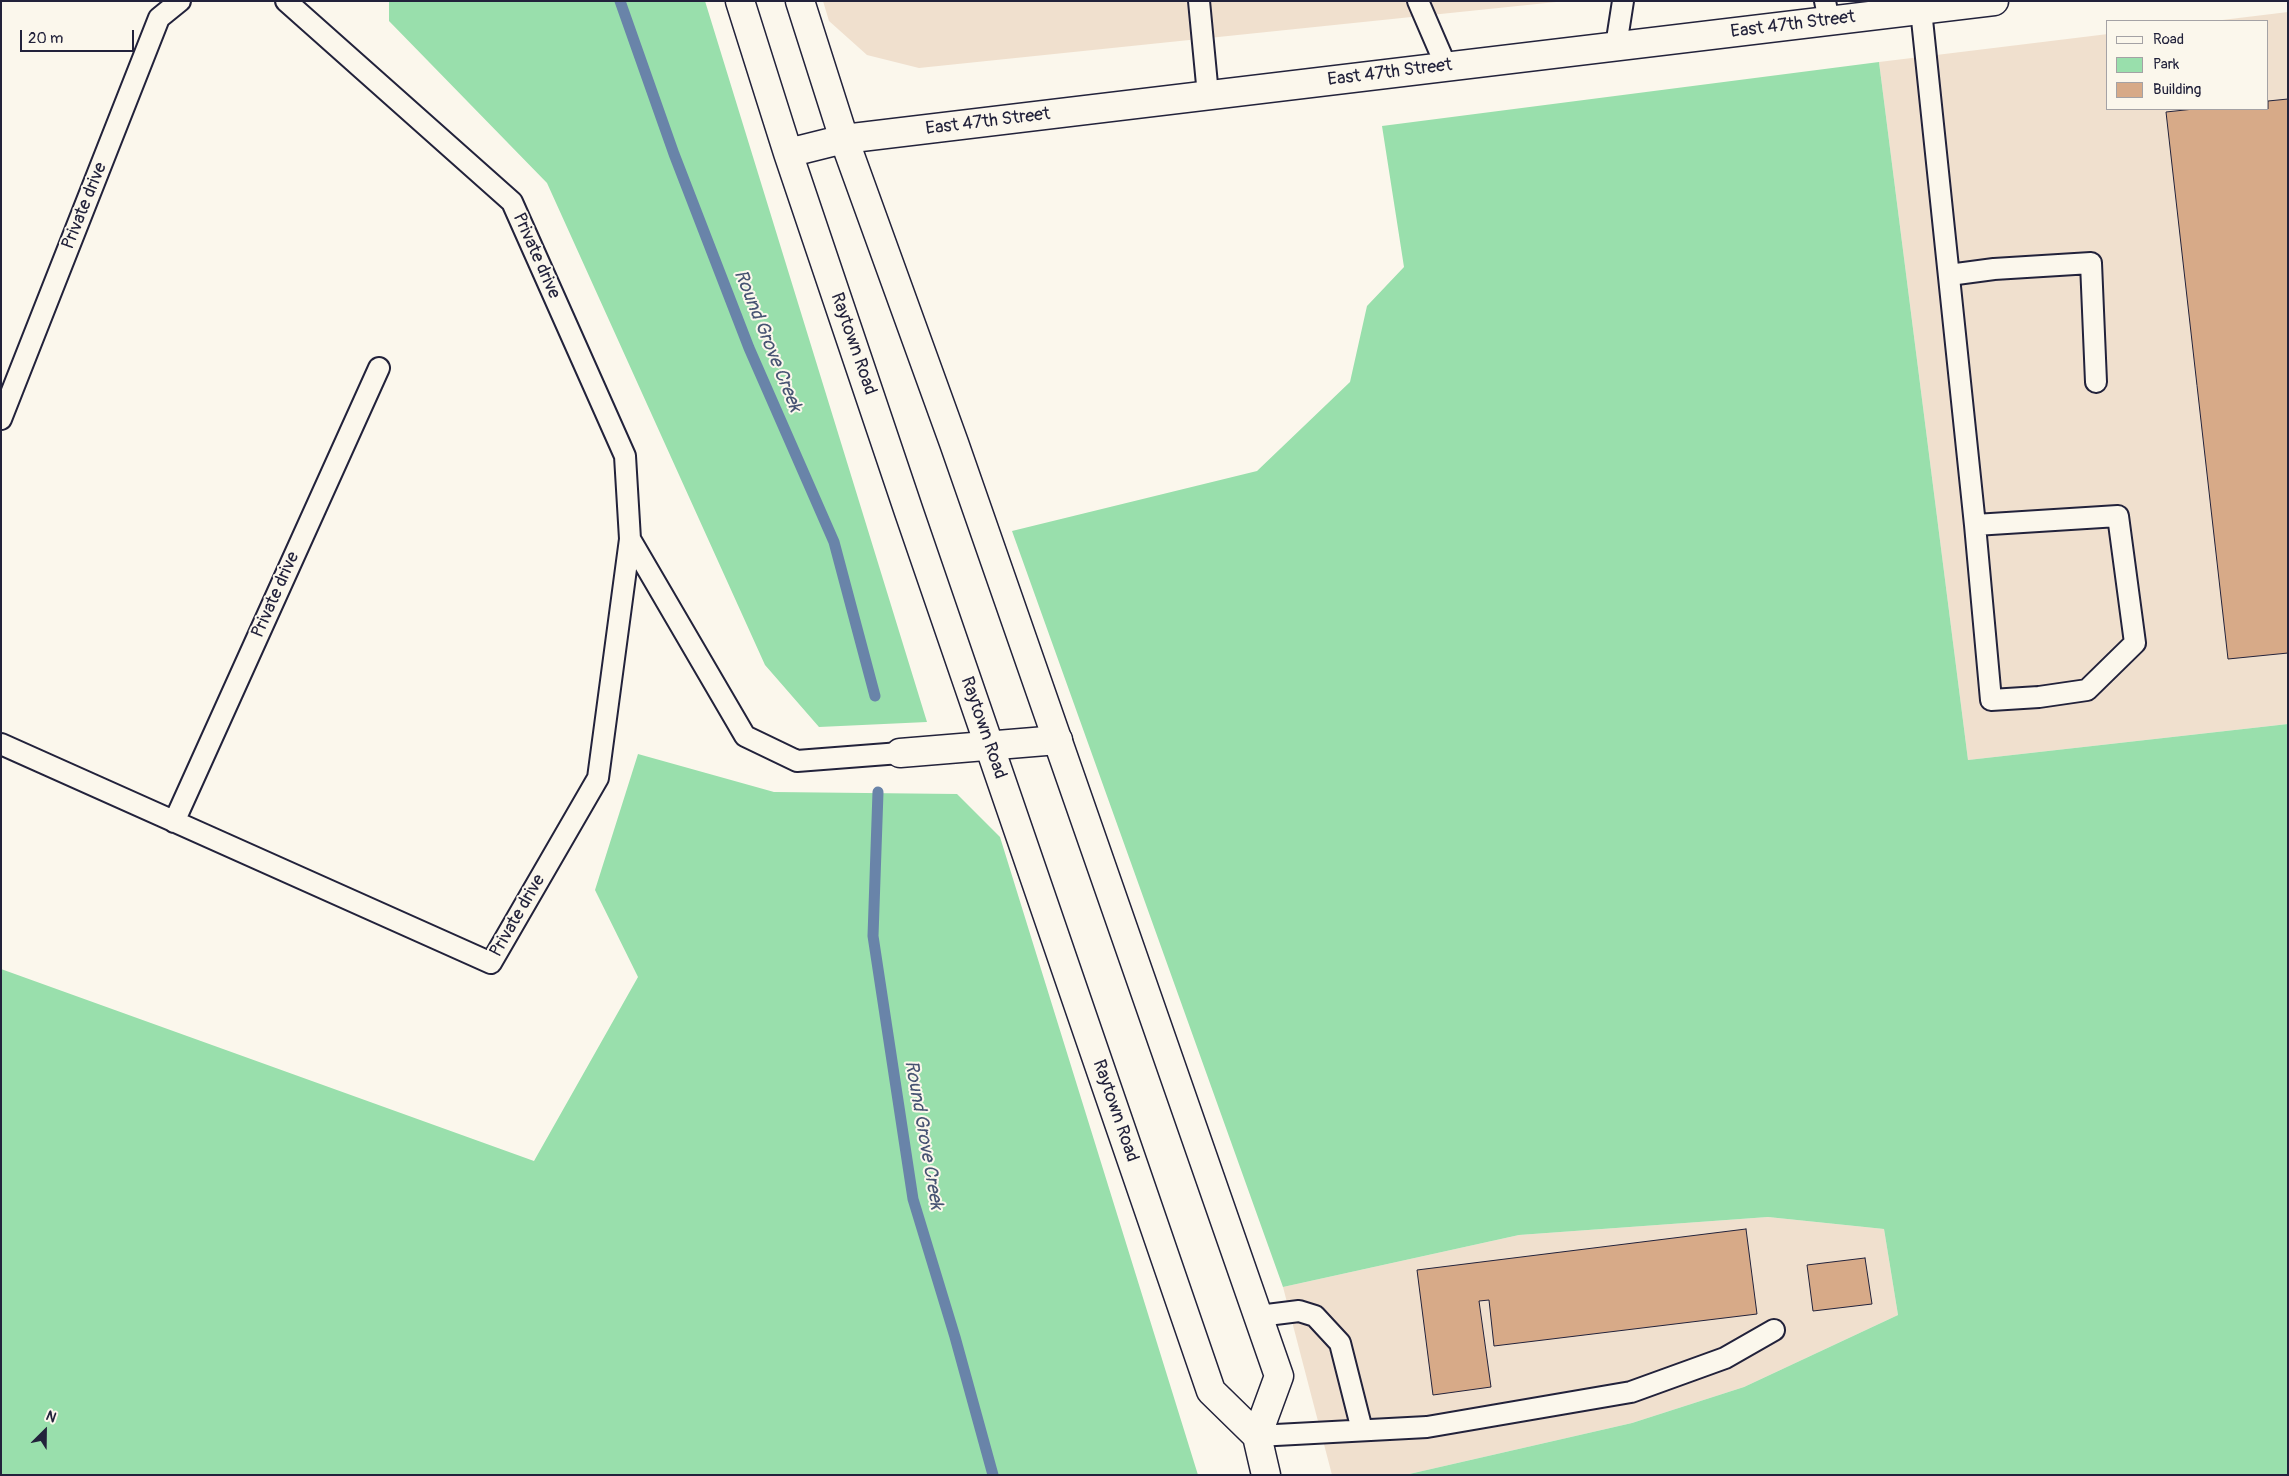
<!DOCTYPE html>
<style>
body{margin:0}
#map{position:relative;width:2289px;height:1476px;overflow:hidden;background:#fbf7ec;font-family:Pangolin,sans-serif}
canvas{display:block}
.frame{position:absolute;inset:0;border:2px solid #22223b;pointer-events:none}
.legend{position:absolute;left:2106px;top:20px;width:162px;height:90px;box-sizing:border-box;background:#fbf7ec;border:1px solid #a4a2a5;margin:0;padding:6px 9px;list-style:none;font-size:15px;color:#22223b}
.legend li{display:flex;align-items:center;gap:10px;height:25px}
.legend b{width:25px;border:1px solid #a4a2a5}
.north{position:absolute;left:20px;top:1406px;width:50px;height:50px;-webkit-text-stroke:4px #fbf7ec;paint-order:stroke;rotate:23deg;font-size:14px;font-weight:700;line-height:20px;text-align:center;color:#22223b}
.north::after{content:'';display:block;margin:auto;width:18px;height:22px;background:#22223b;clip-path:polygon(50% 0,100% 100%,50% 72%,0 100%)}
.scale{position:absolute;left:20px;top:30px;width:114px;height:22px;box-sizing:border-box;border:2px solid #22223b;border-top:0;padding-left:6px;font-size:15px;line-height:18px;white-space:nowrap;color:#22223b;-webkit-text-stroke:4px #fbf7ec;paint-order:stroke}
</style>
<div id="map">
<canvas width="2289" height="1476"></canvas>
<div class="frame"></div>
<ul class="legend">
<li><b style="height:6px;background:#fbf7ec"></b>Road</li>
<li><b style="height:14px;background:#99dfac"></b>Park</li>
<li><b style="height:14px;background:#d7aa88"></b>Building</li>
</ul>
<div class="north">N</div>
<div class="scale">20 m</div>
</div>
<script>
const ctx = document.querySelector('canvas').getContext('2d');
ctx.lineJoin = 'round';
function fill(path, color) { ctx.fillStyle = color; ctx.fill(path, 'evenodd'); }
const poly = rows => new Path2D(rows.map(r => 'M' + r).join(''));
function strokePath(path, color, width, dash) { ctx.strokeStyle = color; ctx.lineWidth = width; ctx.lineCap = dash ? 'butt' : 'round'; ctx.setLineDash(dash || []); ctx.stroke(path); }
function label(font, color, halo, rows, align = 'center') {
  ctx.font = font + ' Pangolin,sans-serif'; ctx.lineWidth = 4; ctx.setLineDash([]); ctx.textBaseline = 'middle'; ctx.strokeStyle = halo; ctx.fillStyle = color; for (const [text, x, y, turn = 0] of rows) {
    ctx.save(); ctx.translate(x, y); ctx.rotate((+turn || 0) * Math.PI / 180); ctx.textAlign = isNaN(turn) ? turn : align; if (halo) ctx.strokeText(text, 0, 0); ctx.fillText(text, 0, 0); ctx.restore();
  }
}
fill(poly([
 [823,1,1566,1,919,68,867,55,829,21],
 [2288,12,2288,724,1968,760,1879,62,2108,34,2108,109,2268,109,2268,21,2214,21],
 [1768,1217,1884,1229,1898,1315,1744,1387,1632,1423,1405,1475,1332,1475,1283,1287,1519,1235]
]), '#f0e0ce');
fill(poly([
 [389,1,705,1,927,722,819,727,765,665,547,183,389,21],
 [1879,62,1968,760,2288,724,2288,1475,1405,1475,1632,1423,1744,1387,1898,1315,1884,1229,1768,1217,1519,1235,1283,1287,1012,531,1257,471,1350,382,1367,306,1404,267,1382,126],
 [638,754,774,792,957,794,1000,837,1198,1475,1,1475,1,969,534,1161,638,977,595,890]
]), '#99dfac');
strokePath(poly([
 [620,1,674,154,749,348,834,542,875,696],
 [878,792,873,936,913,1199,955,1337,993,1475]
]), '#6984a9', 11);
const building = poly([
 [2288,99,2288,653,2228,659,2166,112,2194,109,2268,109,2268,101,2288,99],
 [1746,1229,1757,1314,1494,1346,1489,1300,1479,1301,1491,1387,1433,1395,1417,1270,1746,1229],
 [1865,1258,1872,1304,1813,1311,1807,1265,1865,1258]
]);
fill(building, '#d7aa88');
strokePath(building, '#22223b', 1);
const lane = poly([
 [286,1,512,202,625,456,630,539,745,736,797,761,900,753],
 [1199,1,1208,95],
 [1418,1,1446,66],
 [1825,1,1829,21],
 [1921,10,1975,525,1991,700,2039,697,2087,690,2135,643,2118,516,1975,525],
 [1616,46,1623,1],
 [1949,275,1994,269,2091,263,2096,382],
 [1,419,159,18,180,1],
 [1,744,491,963,598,778,630,539],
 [174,822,379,368],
 [1259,1316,1299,1311,1315,1316,1340,1343,1362,1430],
 [1257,1436,1427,1427,1631,1392,1725,1358,1774,1330]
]);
const street = poly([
 [900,753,1058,740]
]);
const secondary = poly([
 [740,1,788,153,909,512,1211,1391,1257,1436,1266,1475],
 [800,1,844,139,954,443,1279,1376,1257,1436],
 [788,153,844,139,1994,1]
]);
strokePath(lane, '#22223b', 24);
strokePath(street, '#22223b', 31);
strokePath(secondary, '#22223b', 31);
strokePath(lane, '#fbf7ec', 20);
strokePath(street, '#fbf7ec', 28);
strokePath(secondary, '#fbf7ec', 28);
label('18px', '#22223b', '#fbf7ec', [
 ["East 47th Street",1793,25,-7],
 ["East 47th Street",1390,73,-7],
 ["East 47th Street",988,122,-7],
 ["Private drive",85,206,-68],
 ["Private drive",536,256,66],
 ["Raytown Road",853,344,71],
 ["Private drive",276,595,-66],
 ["Raytown Road",983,728,71],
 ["Private drive",518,916,-60],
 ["Raytown Road",1115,1111,71]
]);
label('italic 19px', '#465372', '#fbf7ec', [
 ["Round Grove Creek",767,341,68],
 ["Round Grove Creek",923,1135,80]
]);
</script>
